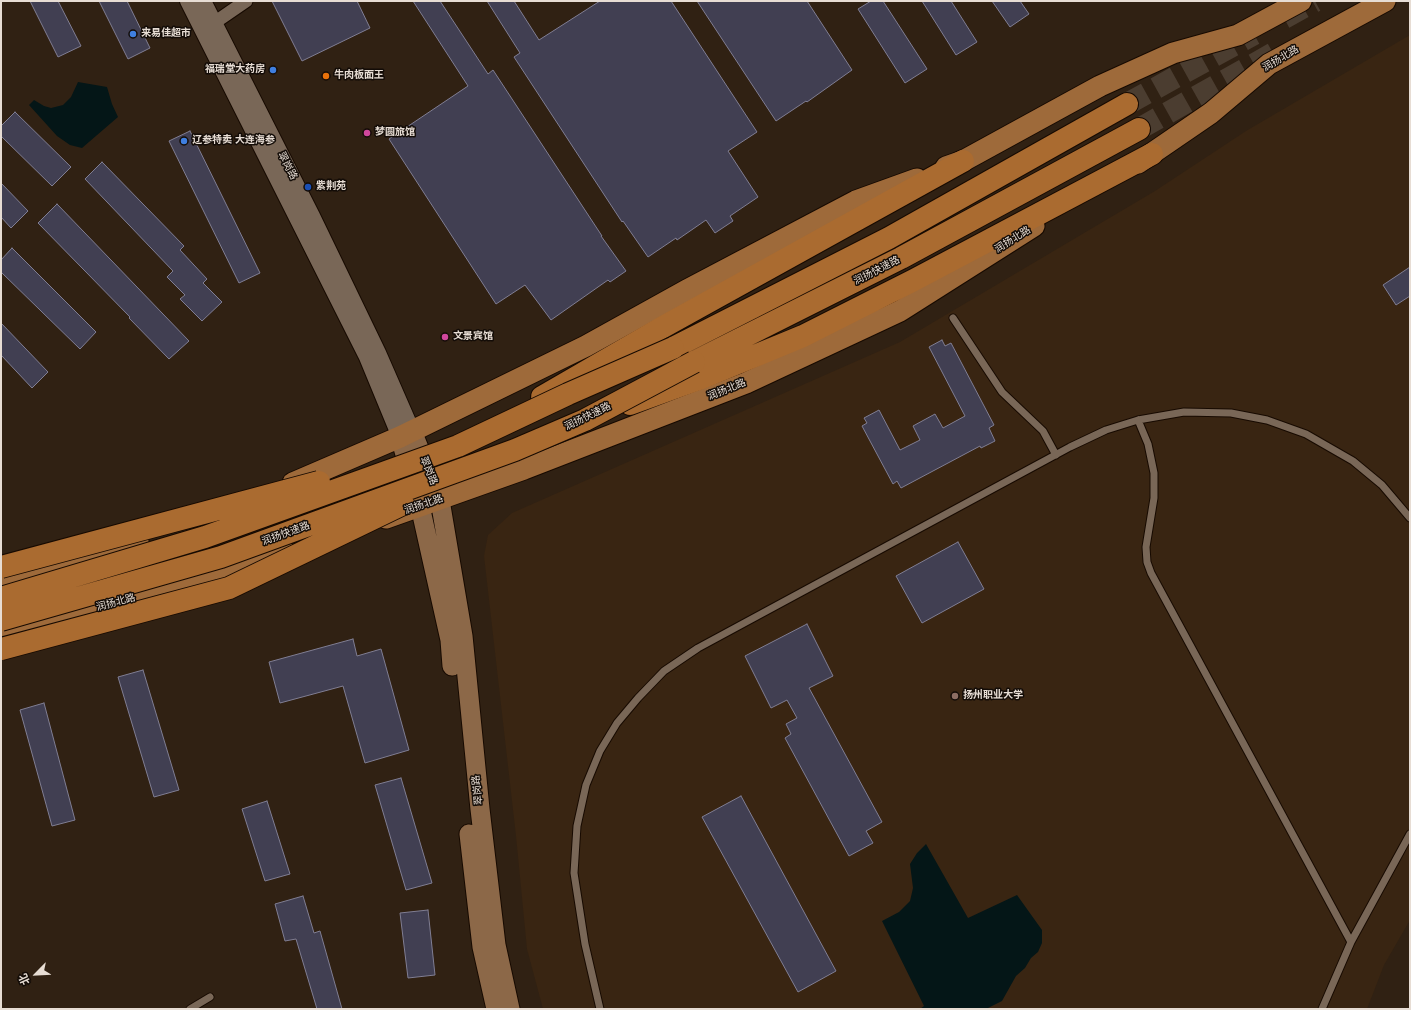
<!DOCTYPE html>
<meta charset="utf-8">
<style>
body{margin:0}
#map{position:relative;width:1411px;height:1010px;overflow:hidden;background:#302113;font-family:"Nunito Sans","Noto Sans SC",sans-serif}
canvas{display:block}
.frame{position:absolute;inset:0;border:2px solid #e7ddd4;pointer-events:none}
.north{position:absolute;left:16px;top:954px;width:40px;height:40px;-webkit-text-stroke:3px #130c07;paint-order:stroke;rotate:246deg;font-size:11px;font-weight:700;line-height:16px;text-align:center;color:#e7ddd4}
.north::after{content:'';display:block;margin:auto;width:14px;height:18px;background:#e7ddd4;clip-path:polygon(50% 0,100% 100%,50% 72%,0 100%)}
</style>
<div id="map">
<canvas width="1411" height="1010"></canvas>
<div class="frame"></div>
<div class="north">北</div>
</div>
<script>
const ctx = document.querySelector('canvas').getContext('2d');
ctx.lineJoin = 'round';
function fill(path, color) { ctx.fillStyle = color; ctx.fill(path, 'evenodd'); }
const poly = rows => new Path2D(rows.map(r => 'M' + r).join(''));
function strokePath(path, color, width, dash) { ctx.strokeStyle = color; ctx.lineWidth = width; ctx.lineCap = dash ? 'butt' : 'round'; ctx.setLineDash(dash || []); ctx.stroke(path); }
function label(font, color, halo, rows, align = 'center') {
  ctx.font = font + ' "Nunito Sans","Noto Sans SC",sans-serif'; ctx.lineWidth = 3; ctx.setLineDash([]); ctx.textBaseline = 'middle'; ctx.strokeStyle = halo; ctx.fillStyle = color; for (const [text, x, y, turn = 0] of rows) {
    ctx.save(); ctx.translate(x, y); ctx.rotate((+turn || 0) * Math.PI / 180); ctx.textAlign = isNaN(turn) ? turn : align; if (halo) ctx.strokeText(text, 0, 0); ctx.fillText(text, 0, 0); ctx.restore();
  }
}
fill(poly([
 [1410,35,1410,920,1384,965,1367,1009,543,1009,527,949,516,836,484,556,488,535,512,513,900,342,1155,191,1246,131]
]), '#392512');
fill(poly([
 [78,82,107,87,112,104,118,117,82,148,70,145,57,136,29,105,34,100,44,106,51,108,63,105,71,97],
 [926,844,968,918,1017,895,1042,930,1042,943,1038,952,1031,958,1025,968,1016,976,1002,1001,986,1009,920,1009,924,1006,882,921,899,912,910,901,913,888,910,864,917,853]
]), '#041617');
const building = poly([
 [30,1,58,1,81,46,58,57,30,1],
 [99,1,127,1,150,48,128,59,99,1],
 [272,1,357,1,370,28,302,61,272,1],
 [413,1,440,1,488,74,493,70,602,236,601,236,626,271,610,282,608,280,551,320,525,285,496,304,389,139,468,86,413,1],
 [487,1,514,1,539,40,600,1,671,1,757,132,728,151,758,197,730,216,733,221,715,233,706,220,677,240,676,238,648,257,623,221,622,222,514,57,520,53,487,1],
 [697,1,807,1,852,70,807,102,806,101,776,121,697,1],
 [871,1,883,1,927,69,905,83,858,9,871,1],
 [922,1,951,1,977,42,956,55,922,1],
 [992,1,1020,1,1029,14,1010,27,992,1],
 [15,112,71,167,52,186,1,136,1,126,15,112],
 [190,131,260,273,239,283,169,141,190,131],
 [102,162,184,246,180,250,207,279,203,283,222,302,202,321,180,299,185,295,167,277,173,271,85,179,102,162],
 [1,183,28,211,11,228,1,217,1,183],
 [57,204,189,341,169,359,129,318,130,317,38,223,57,204],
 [12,248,96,332,80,349,1,272,1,260,12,248],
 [1410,267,1410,296,1396,305,1383,285,1410,267],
 [1,323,48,372,32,388,1,355,1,323],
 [942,340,945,346,951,343,994,425,989,428,995,441,981,448,980,446,901,488,897,481,893,484,862,426,867,423,864,418,879,410,900,450,920,440,913,426,935,414,943,428,965,416,929,347,942,340],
 [958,542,984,589,922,623,896,576,958,542],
 [807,624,833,676,809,688,882,822,866,831,873,843,849,856,785,738,791,734,786,724,797,718,787,700,771,708,745,656,807,624],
 [353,639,357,656,381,649,409,750,365,763,343,686,280,703,269,662,353,639],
 [143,670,179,790,154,797,118,677,143,670],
 [44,703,75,820,52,826,20,710,44,703],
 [401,778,432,883,406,890,375,785,401,778],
 [741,796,836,971,798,992,702,817,741,796],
 [267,801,290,874,265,881,242,809,267,801],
 [303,896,314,933,320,931,342,1009,317,1009,296,939,285,941,275,904,303,896],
 [428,910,435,975,408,978,400,913,428,910]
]);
fill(building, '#413f52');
strokePath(building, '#807e93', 1);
strokePath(poly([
 [1284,18,1315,1],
 [1127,104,1254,34],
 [1139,129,1274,53]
]), '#4b3d30', 22, [22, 11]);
const service = poly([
 [953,318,1002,392,1043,431,1056,455],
 [1138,420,1148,444,1154,473,1154,498,1146,547,1147,562,1151,573,1351,942],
 [190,1009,210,997],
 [600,1009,585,944,574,873,577,826,586,785,600,751,617,723,638,698,664,671,698,648,1070,447,1106,430,1138,420,1184,412,1231,413,1267,420,1306,434,1353,461,1382,485,1410,518],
 [1322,1009,1351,942,1410,834]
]);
const minor = poly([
 [214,23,246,1]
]);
const tertiary = poly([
 [188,1,367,357,400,437],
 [203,1,312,216,378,353,412,431]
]);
const secondary = poly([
 [412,431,440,500,463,636,480,809,496,945,510,1009],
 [400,437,420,506,450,640,452,666],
 [469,834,482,947,496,1009]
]);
const primary = poly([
 [1138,163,1211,113,1269,64,1385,1],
 [946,167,963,161,1100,86,1173,53,1238,35,1301,1],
 [293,483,400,437,586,346,687,290,856,201,917,179],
 [386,518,524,469,746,383,900,311,1034,226],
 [1,583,138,541],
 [1,633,222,574,285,552]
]);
const trunk = poly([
 [673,348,889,238,1127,104],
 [694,362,901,258,1139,129],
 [542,397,663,327,963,161],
 [630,404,699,379,803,336,914,280,1152,154]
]);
strokePath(service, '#170a01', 9);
strokePath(minor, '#170a01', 15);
strokePath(tertiary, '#170a01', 18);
strokePath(secondary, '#170a01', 21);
strokePath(primary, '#170a01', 23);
strokePath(trunk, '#170a01', 24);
strokePath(service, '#796757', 7);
strokePath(minor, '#796757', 13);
strokePath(tertiary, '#796757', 16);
strokePath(secondary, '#8c6848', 19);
strokePath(primary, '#9e6a3a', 21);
strokePath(trunk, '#aa6b30', 22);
const trunkBridge = poly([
 [1,567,319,482],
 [1,598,205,537,458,446,568,394,673,348],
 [1,620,221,557,515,450,585,420,694,362],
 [1,649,229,588,403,504]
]);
strokePath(trunkBridge, '#170a01', 24, []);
strokePath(trunkBridge, '#aa6b30', 22);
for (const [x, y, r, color] of [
 [133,34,4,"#3f7fe0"],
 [273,70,4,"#3f7fe0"],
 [326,76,4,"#e8710a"],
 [367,133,4,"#d1479c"],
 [184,141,4,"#3f7fe0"],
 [308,187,4,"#1a4fb4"],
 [445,337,4,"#d1479c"],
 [955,696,4,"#8d6e63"]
]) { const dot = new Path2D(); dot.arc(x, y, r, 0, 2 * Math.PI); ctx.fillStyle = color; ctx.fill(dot); strokePath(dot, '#130c07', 1.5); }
label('bold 10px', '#e7ddd4', '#130c07', [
 ["来易佳超市",141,34],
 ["福瑞堂大药房",265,70,"right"],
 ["牛肉板面王",334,76],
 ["梦圆旅馆",375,133],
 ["辽参特卖 大连海参",192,141],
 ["紫荆苑",316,187],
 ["文景宾馆",453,337],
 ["扬州职业大学",963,696]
], 'left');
label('10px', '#e7ddd4', '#130c07', [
 ["润扬北路",1281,59,-31],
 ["翠岗路",287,166,63],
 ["润扬北路",1013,240,-32],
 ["润扬快速路",877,271,-27],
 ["润扬北路",727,390,-22],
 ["润扬快速路",588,417,-26],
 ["翠岗路",428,471,68],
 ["润扬北路",424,505,-19],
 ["润扬快速路",286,534,-20],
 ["润扬北路",116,603,-15],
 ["翠岗路",478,790,-96]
]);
</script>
